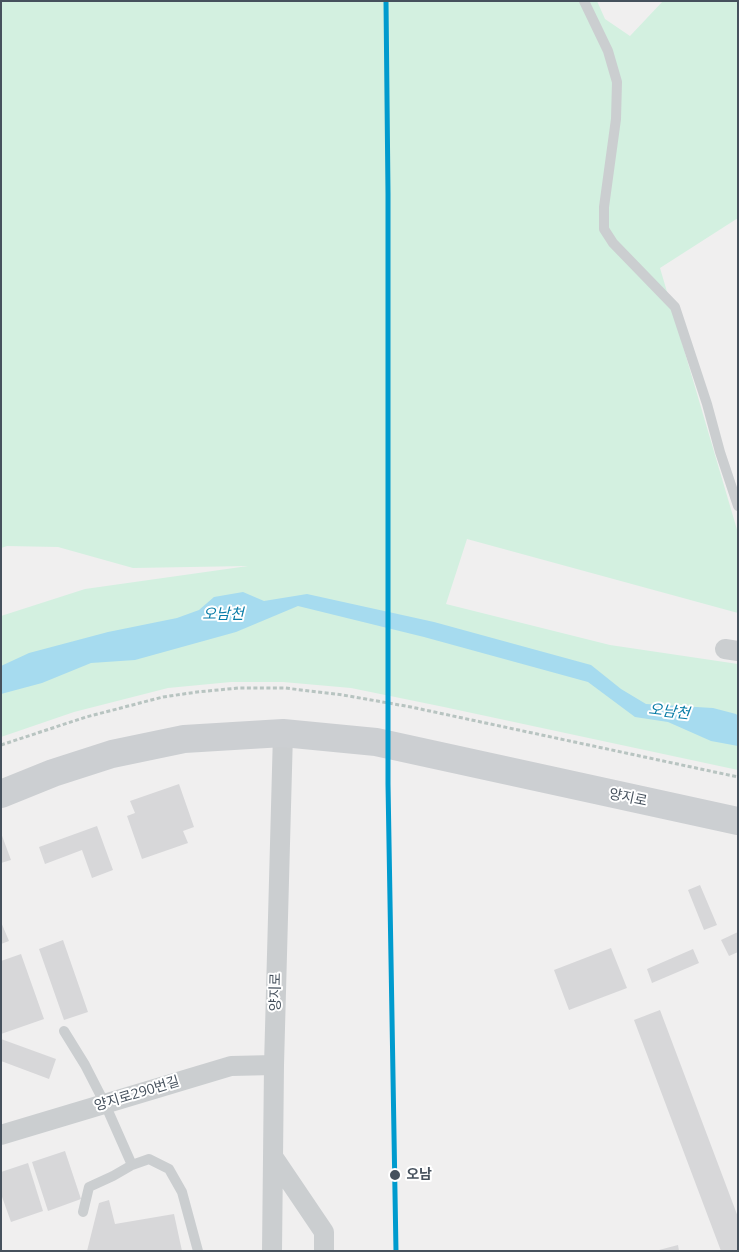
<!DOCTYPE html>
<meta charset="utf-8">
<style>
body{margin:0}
#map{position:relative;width:739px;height:1252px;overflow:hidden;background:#f0efef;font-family:"Open Sans",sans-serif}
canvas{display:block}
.frame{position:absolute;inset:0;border:2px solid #46515d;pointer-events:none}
</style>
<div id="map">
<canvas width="739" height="1252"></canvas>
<div class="frame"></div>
</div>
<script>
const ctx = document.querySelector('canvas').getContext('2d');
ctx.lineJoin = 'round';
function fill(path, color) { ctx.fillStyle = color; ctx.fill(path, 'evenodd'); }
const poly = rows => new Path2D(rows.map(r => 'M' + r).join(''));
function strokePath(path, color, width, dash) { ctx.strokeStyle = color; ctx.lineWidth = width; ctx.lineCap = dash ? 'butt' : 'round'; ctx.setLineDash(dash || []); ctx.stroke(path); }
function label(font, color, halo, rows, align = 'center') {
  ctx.font = font + ' "Open Sans","Noto Sans KR",sans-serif'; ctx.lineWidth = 4; ctx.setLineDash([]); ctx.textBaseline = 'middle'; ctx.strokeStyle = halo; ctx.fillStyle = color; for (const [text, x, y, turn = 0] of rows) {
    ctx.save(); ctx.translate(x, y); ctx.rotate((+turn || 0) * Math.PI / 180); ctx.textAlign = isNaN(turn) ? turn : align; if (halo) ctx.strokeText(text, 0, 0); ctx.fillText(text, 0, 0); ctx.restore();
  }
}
fill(poly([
 [1,1,597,1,605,19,630,36,663,1,738,1,738,218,660,268,738,533,738,613,467,539,446,604,610,645,738,664,738,770,444,707,351,688,283,682,231,682,168,688,74,712,1,737,1,616,85,589,248,566,133,568,58,547,7,546,1,548]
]), '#d3f0e0');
fill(poly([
 [243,592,264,601,307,594,434,622,591,665,621,689,646,704,713,708,736,714,738,716,738,746,711,741,668,722,635,717,588,682,424,637,298,606,236,632,135,660,91,663,42,683,1,694,1,666,29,653,108,632,177,618,199,610,214,597]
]), '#a6dbef');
fill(poly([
 [179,784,194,827,183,831,188,843,142,859,127,816,135,813,130,801],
 [97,826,113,870,92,878,82,850,45,864,39,847],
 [1,833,11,860,1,863],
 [700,885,717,925,704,930,688,890],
 [1,922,9,941,1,944],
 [738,932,738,952,729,956,721,940],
 [63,940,88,1012,64,1020,39,949],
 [611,948,627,988,569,1010,554,970],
 [693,949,699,963,652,983,647,969],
 [21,954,44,1019,1,1034,1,961],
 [660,1010,738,1217,738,1251,721,1251,634,1020],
 [1,1039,56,1059,49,1079,1,1061],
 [65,1151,81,1199,48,1211,32,1162],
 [28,1163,43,1211,11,1222,1,1194,1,1172],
 [109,1200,115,1224,174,1214,182,1251,87,1251,99,1203],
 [678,1245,679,1251,660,1251,659,1250]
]), '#d7d7d9');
strokePath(poly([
 [1,745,86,717,163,697,197,692,238,688,285,688,343,695,411,707,738,777]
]), '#b8c4c1', 3, [4, 2.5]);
strokePath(poly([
 [584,1,608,51,617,82,616,119,604,207,604,229,613,243,675,307,707,404,720,452,738,506],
 [64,1031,85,1065,105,1104,132,1165,149,1159,169,1169,182,1192,198,1251],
 [83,1212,89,1187,113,1176,132,1165]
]), '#cbced0', 10);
strokePath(poly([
 [725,649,738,651],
 [1,1135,231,1066,274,1065],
 [274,1158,324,1232,324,1251],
 [272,1251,274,1065,283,733]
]), '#cbced0', 20);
strokePath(poly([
 [1,794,53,773,112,754,184,739,283,733,376,742,738,821]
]), '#cccfd2', 28);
strokePath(poly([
 [386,1,388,194,388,784,396,1251]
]), '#009bce', 5);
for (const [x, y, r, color] of [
 [395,1175,6,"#46515d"]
]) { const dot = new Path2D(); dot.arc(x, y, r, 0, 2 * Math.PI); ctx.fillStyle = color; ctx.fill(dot); strokePath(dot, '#fff', 2); }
label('14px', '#46515d', '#fff', [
 ["양지로",628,798,12],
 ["양지로",276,992,-89],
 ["양지로290번길",137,1094,-17]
]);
label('bold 14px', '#46515d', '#fff', [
 ["오남",406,1175]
], 'left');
label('italic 15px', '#087ca7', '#fff', [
 ["오남천",223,615],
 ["오남천",669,712,7]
]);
</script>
